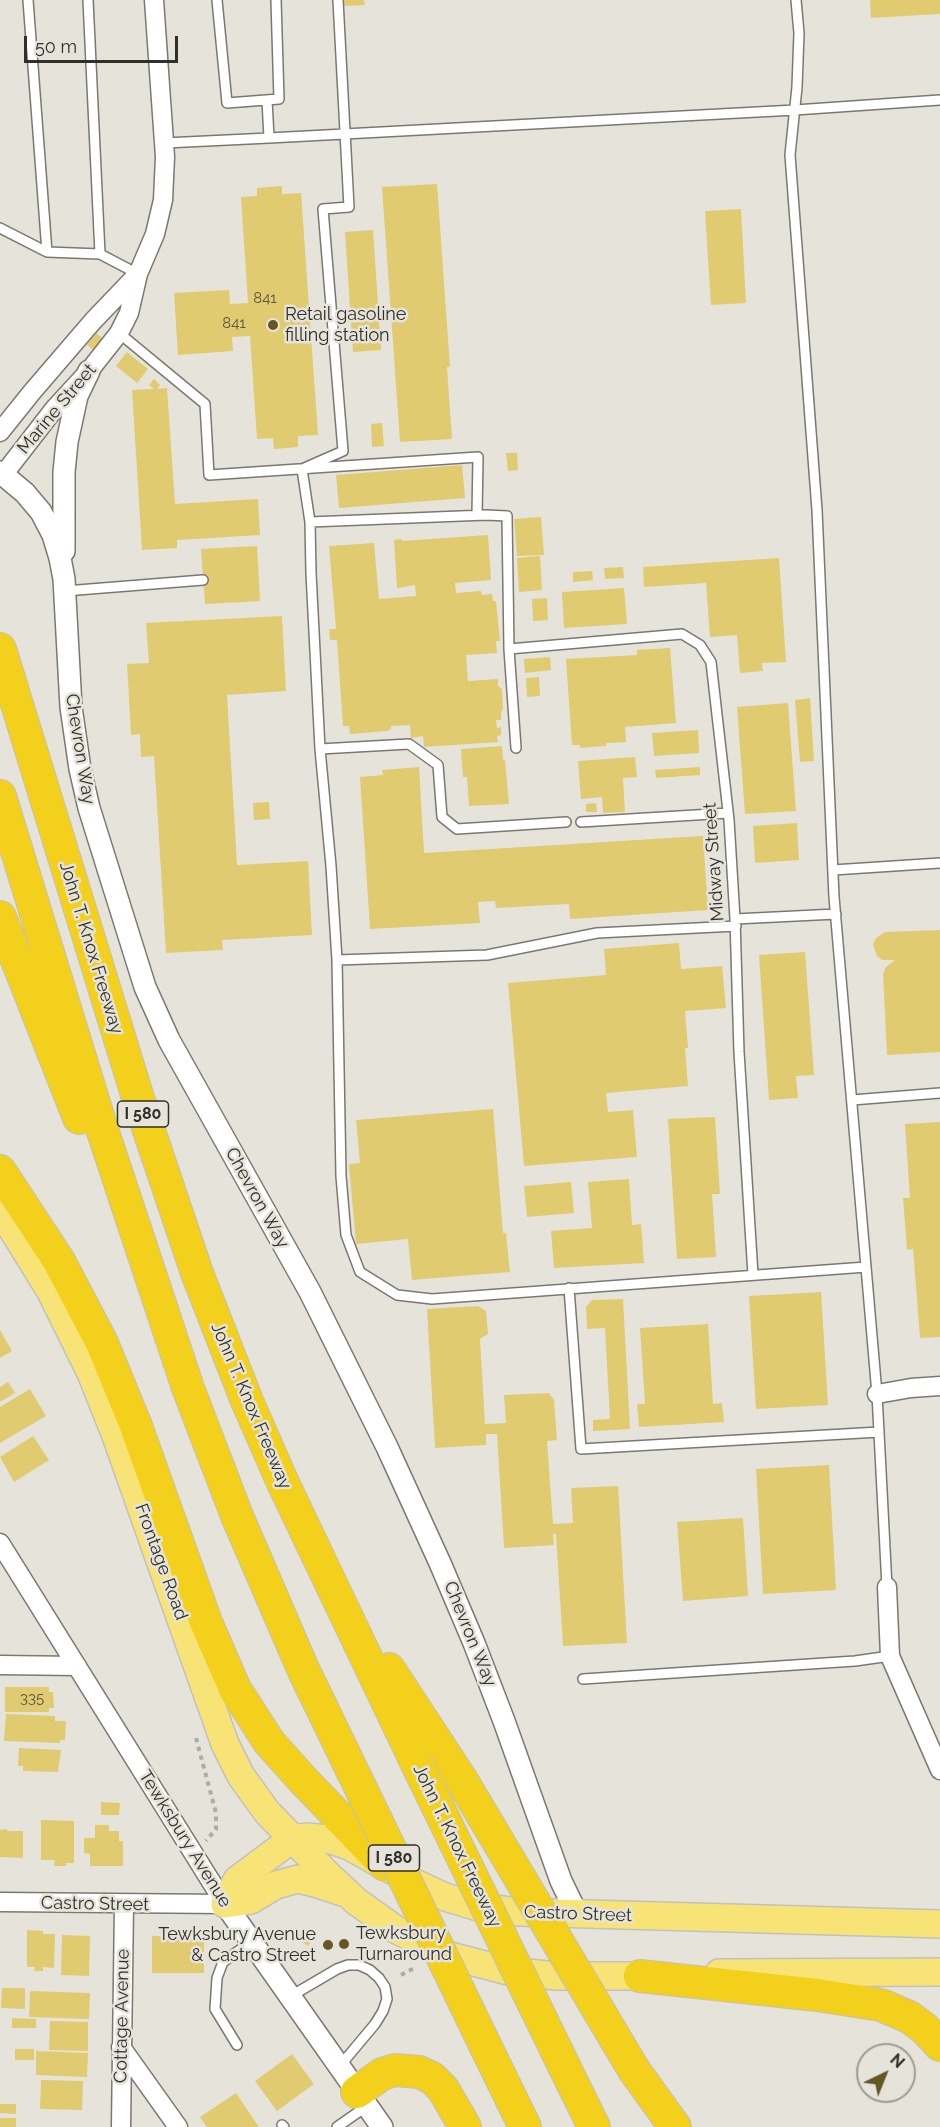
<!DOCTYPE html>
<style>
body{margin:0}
#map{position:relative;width:940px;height:2127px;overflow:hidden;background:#e6e4da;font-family:Raleway,sans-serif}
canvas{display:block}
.north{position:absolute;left:856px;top:2043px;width:60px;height:60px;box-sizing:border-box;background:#e6e4da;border:2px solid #9d9c94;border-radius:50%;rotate:43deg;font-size:16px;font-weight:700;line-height:24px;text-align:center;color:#2f2f2b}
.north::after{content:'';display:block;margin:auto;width:21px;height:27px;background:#635724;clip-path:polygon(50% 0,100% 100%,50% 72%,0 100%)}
.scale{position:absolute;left:24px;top:36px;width:154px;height:27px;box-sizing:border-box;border:3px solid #2f2f2b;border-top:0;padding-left:8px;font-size:18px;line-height:21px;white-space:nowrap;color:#2f2f2b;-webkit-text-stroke:4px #e6e4da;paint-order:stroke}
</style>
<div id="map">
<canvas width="940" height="2127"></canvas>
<div class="north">N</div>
<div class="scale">50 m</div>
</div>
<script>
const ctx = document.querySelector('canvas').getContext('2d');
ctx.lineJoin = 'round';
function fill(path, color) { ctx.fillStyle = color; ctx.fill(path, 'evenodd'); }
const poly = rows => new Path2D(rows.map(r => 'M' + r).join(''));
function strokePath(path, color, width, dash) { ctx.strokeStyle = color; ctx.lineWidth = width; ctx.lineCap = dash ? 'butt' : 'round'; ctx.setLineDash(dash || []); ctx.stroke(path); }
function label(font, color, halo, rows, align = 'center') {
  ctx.font = font + ' Raleway,sans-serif'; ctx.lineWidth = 5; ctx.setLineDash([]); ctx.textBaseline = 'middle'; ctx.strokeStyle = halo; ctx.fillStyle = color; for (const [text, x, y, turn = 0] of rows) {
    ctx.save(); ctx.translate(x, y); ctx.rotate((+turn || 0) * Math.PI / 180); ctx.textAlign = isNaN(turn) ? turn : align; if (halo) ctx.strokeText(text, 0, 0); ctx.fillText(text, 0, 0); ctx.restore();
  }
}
fill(poly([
 [343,0,364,0,365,5,343,6],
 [870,0,940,0,940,14,871,18],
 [437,184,450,367,447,367,452,439,400,442,382,187],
 [282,186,282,194,301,193,318,435,298,436,298,447,274,449,273,438,257,439,250,336,232,337,233,351,178,355,174,293,229,290,230,304,248,303,241,197,257,196,257,188],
 [741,209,746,303,711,305,705,211],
 [373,230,381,350,353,352,345,232],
 [96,333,106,341,97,353,87,345],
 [127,352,148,369,137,383,116,366],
 [154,379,160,385,157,389,167,388,175,504,258,499,260,535,177,540,177,548,142,550,132,390,154,389,149,385],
 [382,423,384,446,372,447,371,424],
 [506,453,517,453,518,470,508,471],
 [462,465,465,498,339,508,336,475],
 [541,517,544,555,517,556,514,519],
 [488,535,491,580,455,583,456,593,481,591,482,595,492,594,493,601,496,601,500,641,496,641,497,653,466,655,468,681,498,679,498,686,502,689,503,709,501,712,501,720,496,720,497,728,501,727,501,735,497,736,498,742,424,747,423,736,411,738,410,725,391,726,391,729,387,731,350,734,349,726,343,726,337,640,330,640,329,629,336,629,329,546,374,543,379,599,416,596,415,585,397,588,394,540,402,539,402,541],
 [257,546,260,601,205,604,201,549],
 [540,556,542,590,519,592,517,558],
 [779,558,786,662,762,663,763,671,740,673,737,635,710,637,706,583,644,587,643,567],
 [623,567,624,578,605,579,604,568],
 [592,571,593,580,573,582,573,572],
 [624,588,627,624,564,628,562,592],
 [547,598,548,620,533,621,532,599],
 [282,616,286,691,227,695,237,865,308,861,312,935,222,940,223,950,166,953,154,756,141,757,140,734,131,735,127,664,149,663,146,623],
 [670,648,676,723,625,727,626,742,606,743,606,746,580,748,580,745,572,745,566,659,637,655,637,650],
 [550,657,551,670,525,673,524,659],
 [539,677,540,696,527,697,526,678],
 [810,698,814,761,800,762,795,700],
 [788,703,796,811,745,814,737,707],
 [698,730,699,753,654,756,652,733],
 [502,746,503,760,505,760,509,804,469,806,467,777,463,777,461,749],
 [635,757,637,777,623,778,625,812,603,813,602,797,581,799,578,761],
 [419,767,424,853,703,836,708,910,570,919,569,904,496,908,495,901,478,902,480,923,370,929,360,777,383,775,382,770],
 [700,767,700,775,656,778,655,770],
 [269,802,270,819,254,820,253,803],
 [596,803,597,812,586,812,586,804],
 [797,823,799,860,755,863,753,826],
 [940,930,940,1052,887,1055,883,974,886,967,895,960,882,960,877,956,873,944,876,938,885,932],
 [679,943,681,969,722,966,726,1008,685,1011,688,1048,685,1048,688,1086,606,1093,608,1112,633,1110,637,1157,524,1166,508,983,606,975,604,949],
 [805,952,814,1075,796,1076,798,1098,769,1100,759,955],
 [493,1109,503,1233,506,1233,510,1272,412,1280,408,1239,356,1244,349,1164,360,1163,356,1120],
 [715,1117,720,1194,712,1194,716,1257,677,1259,668,1119],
 [940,1122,940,1337,920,1338,913,1249,907,1250,903,1198,910,1198,905,1124],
 [629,1179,632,1225,641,1224,644,1263,554,1268,551,1231,592,1228,588,1182],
 [571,1182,574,1213,527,1217,524,1186],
 [821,1292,828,1405,756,1409,749,1296],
 [623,1299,630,1429,593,1431,593,1420,610,1419,605,1328,587,1329,586,1307,592,1300],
 [478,1306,486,1311,488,1334,480,1339,485,1424,506,1423,504,1395,549,1393,554,1400,557,1440,547,1441,553,1524,573,1523,571,1488,618,1486,627,1643,563,1646,556,1534,553,1534,554,1545,504,1548,497,1434,486,1434,486,1445,435,1448,427,1309],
 [708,1324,713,1404,722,1403,724,1422,639,1427,637,1404,645,1404,640,1328],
 [0,1330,12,1351,0,1358],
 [8,1382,15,1393,0,1402,0,1387],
 [30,1389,46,1416,0,1443,0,1407],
 [33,1436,49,1460,14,1482,0,1457],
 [829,1465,836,1590,763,1594,756,1469],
 [743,1518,748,1596,683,1601,677,1522],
 [5,1687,49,1687,49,1692,53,1692,54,1708,49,1708,49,1712,5,1712],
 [6,1714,55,1716,55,1721,66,1721,65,1740,60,1740,60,1743,4,1741],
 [19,1748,61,1750,58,1772,23,1771,23,1766,18,1766],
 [101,1802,120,1803,119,1815,101,1815],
 [41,1820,74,1821,74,1863,66,1863,66,1866,54,1866,55,1860,41,1860],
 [95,1825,109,1825,109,1831,119,1831,119,1841,123,1841,123,1866,90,1866,90,1854,84,1853,84,1838,95,1838],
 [7,1829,7,1831,23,1831,23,1858,0,1857,0,1830],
 [304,1929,314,1938,308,1946,297,1938],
 [27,1930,43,1931,43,1934,55,1934,54,1968,43,1967,43,1971,34,1971,35,1967,27,1967],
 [62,1935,90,1936,89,1976,61,1975],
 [152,1936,204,1936,204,1973,152,1973],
 [2,1988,25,1988,25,2009,1,2008],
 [30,1991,90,1993,89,2019,29,2017],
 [12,2018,36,2019,36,2028,12,2028],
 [50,2021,88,2022,88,2051,49,2050],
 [15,2049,34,2049,34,2060,15,2060],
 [36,2051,88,2053,87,2077,36,2075],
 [292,2054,314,2084,277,2111,255,2081],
 [41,2080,83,2081,82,2110,40,2109],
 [236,2093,259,2127,207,2127,200,2117],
 [0,2104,16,2104,16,2114,0,2113],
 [0,2118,16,2118,16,2127,0,2127]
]), '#e0cb70');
const service = poly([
 [28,0,47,252],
 [88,0,100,254],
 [217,0,227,103,279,99,276,0],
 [338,0,349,207,323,209,343,451,302,469,310,522,311,573,320,749,331,866,337,960,341,1176,346,1235,360,1272,397,1295,432,1299,866,1267],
 [796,0,799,33,797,87,790,155,817,510,834,897,877,1394,887,1587],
 [269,138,795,110,940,100],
 [165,143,269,138,267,100],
 [0,228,47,252,100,254,138,274],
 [119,333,205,404,209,475,478,457,477,515],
 [310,522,486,515,507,516,509,649,516,748],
 [65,591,203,580],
 [509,649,682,634,700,645,711,662,729,820,735,919,739,1052,753,1275],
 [320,749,409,744,438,765,442,817,457,829,566,822],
 [581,822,728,813],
 [833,870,940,863],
 [735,919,836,914],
 [337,960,487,955,597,933,736,926],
 [852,1100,940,1093],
 [569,1288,581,1449,879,1432],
 [583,1679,855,1661,890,1656],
 [291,1996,337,1969,348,1965,359,1965,370,1970,379,1978,385,1987,387,1999,383,2011,375,2024,339,2067],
 [237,2045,215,2009,217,1978,223,1962,251,1942],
 [282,2125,284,2127],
 [337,2127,367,2106]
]);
const minor = poly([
 [0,432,32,392,93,321,138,274],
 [3,475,55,408,89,371,119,333,129,313,138,274,155,234,163,200,165,157,154,0],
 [877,1394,911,1388,940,1386],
 [0,1543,225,1904],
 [887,1587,890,1656,940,1770],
 [0,1665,77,1666],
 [0,1902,225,1904],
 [121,2047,178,2127],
 [121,2127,124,1904]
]);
const tertiary = poly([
 [0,472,25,493,41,512,53,535,60,558,64,579,71,707,80,769,89,808,145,987,169,1040,310,1292,387,1447,440,1563,474,1643,504,1721,561,1881,577,1914],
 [64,551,64,472,67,442,77,396,89,371],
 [225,1904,382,2127]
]);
const primary = poly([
 [0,1209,51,1292,91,1373,116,1436,225,1744,241,1776,267,1812,328,1875,357,1902,395,1929,443,1954,508,1971,557,1976,660,1976],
 [225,1904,237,1880,292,1839,307,1837,328,1839,349,1846,415,1883,445,1897,478,1907,518,1912,940,1924],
 [225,1904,251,1900,276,1885,298,1879,318,1884,342,1892],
 [719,1973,940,1972]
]);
const motorway = poly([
 [0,649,138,1098,197,1273,247,1401,283,1483,416,1762],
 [0,796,102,1129,188,1388,237,1516,303,1669],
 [0,917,79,1118],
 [0,1171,59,1261,102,1343,136,1426,206,1622,235,1689,269,1742,303,1780,385,1865],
 [389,1669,461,1779],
 [640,1976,817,1995,881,2005,909,2017,924,2028,940,2045],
 [486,2047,525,2127],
 [565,2068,594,2127],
 [634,2070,675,2127],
 [357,2092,382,2074,395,2070,419,2072,432,2078,443,2089,465,2127]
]);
strokePath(service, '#7a7870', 12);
strokePath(minor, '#7a7870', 21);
strokePath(tertiary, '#7a7870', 24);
strokePath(primary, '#c1c1bf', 30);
strokePath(motorway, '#c1c1bf', 34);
strokePath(poly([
 [196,1738,216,1813,216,1829,206,1841],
 [401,1975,416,1967]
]), '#aeaca4', 4, [4.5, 4.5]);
strokePath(service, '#fff', 9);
strokePath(minor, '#fff', 18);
strokePath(tertiary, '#fff', 21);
strokePath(primary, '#f8e377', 27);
strokePath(motorway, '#f3d01c', 32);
const motorwayBridge = poly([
 [303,1669,486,2047],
 [416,1762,565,2068],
 [461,1779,634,2070]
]);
strokePath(motorwayBridge, '#c1c1bf', 34, []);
strokePath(motorwayBridge, '#f3d01c', 32);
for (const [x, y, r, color] of [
 [273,325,6,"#635724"],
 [344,1944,6,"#635724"],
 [328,1945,6,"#635724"]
]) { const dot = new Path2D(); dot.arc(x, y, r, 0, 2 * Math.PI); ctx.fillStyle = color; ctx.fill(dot); strokePath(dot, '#e6e4da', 2); }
label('15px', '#5b563c', null, [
 ["841",265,298],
 ["841",234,323],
 ["335",32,1698]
]);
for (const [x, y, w] of [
 [143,1114,51],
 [394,1858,51]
]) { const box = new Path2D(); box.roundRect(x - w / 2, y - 13, w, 26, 4.5); ctx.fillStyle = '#e6e4da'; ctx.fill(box); strokePath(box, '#2f2f2b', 1.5); }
label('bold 16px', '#2f2f2b', null, [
 ["I 580",143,1114],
 ["I 580",394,1858]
]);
label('18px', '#2f2f2b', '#e6e4da', [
 ["Retail gasoline",285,315],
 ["filling station",285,336],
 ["Tewksbury",356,1934],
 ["Turnaround",356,1955],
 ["Tewksbury Avenue",316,1935,"right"],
 ["& Castro Street",316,1956,"right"]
], 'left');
label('18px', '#2f2f2b', '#e6e4da', [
 ["Marine Street",57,409,-50],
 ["Chevron Way",80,749,81],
 ["Midway Street",714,862,-94],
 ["John T. Knox Freeway",91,948,73],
 ["Chevron Way",257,1198,61],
 ["John T. Knox Freeway",251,1406,67],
 ["Frontage Road",161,1562,70],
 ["Chevron Way",470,1634,68],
 ["Tewksbury Avenue",185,1839,58],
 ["John T. Knox Freeway",457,1846,64],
 ["Castro Street",95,1904,1],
 ["Castro Street",578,1914,2],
 ["Cottage Avenue",122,2016,-89]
]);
</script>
